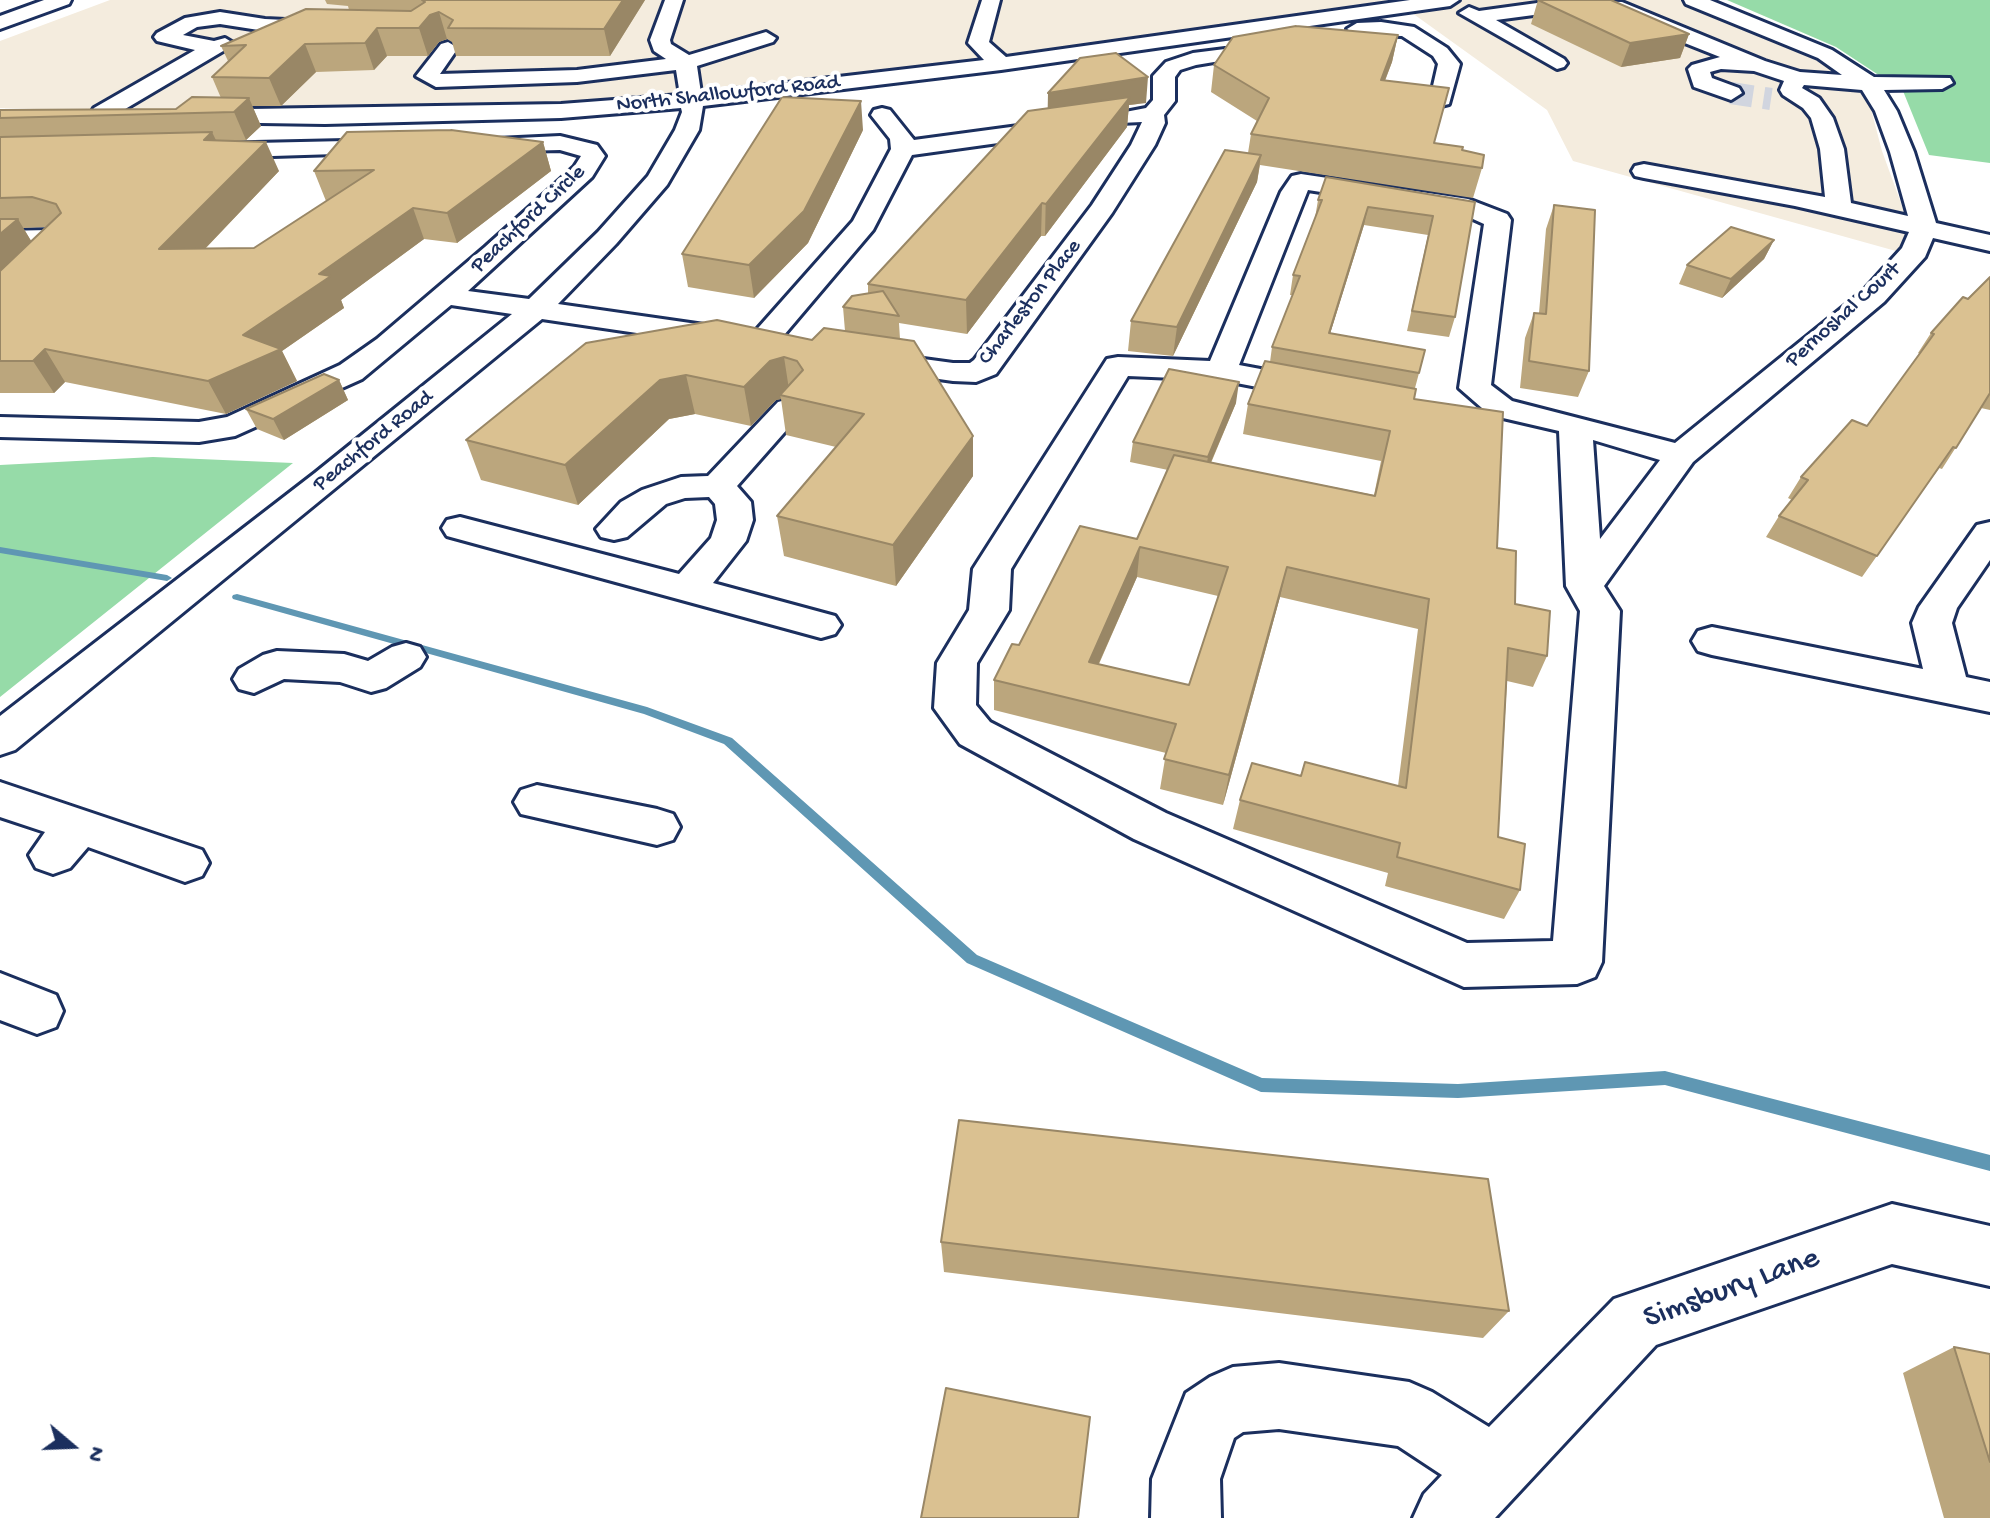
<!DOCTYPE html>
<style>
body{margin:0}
#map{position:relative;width:1990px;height:1518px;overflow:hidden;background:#fff;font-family:"Gochi Hand",sans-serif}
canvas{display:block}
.north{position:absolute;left:32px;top:1406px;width:80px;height:80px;-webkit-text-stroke:6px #fff;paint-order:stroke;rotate:109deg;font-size:22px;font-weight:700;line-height:32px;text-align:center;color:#1b2f5e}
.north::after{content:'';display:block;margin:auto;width:28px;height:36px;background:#1b2f5e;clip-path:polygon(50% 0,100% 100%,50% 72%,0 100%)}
</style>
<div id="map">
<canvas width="1990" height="1518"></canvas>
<div class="north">N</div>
</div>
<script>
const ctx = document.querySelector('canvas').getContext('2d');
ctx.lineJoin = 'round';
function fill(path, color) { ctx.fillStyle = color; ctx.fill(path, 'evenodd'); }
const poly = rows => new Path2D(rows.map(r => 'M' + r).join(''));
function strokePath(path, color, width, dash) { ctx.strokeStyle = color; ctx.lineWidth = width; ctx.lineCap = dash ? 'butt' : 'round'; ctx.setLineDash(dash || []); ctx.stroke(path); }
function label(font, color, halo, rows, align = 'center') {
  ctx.font = font + ' "Gochi Hand",sans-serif'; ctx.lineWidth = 8; ctx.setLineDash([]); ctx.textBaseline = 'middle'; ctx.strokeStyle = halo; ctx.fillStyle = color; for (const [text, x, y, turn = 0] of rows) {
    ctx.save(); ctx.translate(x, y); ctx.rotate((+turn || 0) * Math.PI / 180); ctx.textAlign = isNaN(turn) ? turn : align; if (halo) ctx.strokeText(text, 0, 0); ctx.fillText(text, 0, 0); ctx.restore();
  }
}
fill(poly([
 [110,0,1681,0,1775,36,1863,79,1882,151,1921,258,1573,161,1547,110,1401,5,703,104,292,116,0,108,0,41]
]), '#f4ecde');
fill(poly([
 [1727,0,1990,0,1990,163,1929,155,1903,91,1836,47],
 [153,457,293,463,0,697,0,465]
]), '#96dba8');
fill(poly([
 [0,547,167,575,172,578,167,581,0,553,0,547],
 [237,594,647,707,732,738,977,955,1262,1078,1458,1084,1665,1071,1990,1155,1990,1171,1665,1085,1458,1098,1261,1092,967,963,724,744,644,714,233,599,232,597,233,595,237,594]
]), '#5f97b3');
strokePath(poly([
 [1731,93,1771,99]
]), '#d1d5df', 22, [22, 11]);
const minor = poly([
 [44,0,71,0,69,4,0,29,0,16,44,0],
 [665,0,683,0,670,40,671,44,689,55,766,32,776,38,773,42,697,66,701,93,984,60,968,43,982,0,1000,0,989,42,1006,57,1410,0,1459,0,1450,6,1001,70,703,106,699,130,667,185,616,244,558,304,725,328,736,331,740,337,736,343,725,346,542,319,15,750,0,755,0,716,315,473,512,314,451,305,362,379,235,436,199,442,0,437,0,417,199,422,227,417,340,365,377,339,485,247,574,167,581,156,560,150,484,152,476,150,472,145,476,140,560,136,597,145,605,156,592,177,468,291,529,299,598,232,648,176,675,130,682,112,681,108,561,118,325,124,196,122,188,120,185,115,188,110,561,104,680,95,676,70,577,82,436,87,416,76,441,44,448,42,458,48,440,74,577,70,666,59,654,51,650,40,665,0],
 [1559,0,1622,2,1765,61,1800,72,1842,75,1818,58,1686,4,1684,0,1710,0,1832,50,1874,77,1950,78,1953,83,1942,89,1884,90,1897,111,1914,152,1936,223,1990,235,1990,251,1933,238,1925,257,1884,302,1693,462,1604,586,1620,611,1602,962,1595,977,1577,984,1464,987,1134,839,960,744,934,708,937,663,969,610,973,569,1107,359,1118,357,1210,361,1281,192,1292,176,1301,174,1468,199,1507,214,1511,220,1491,385,1512,401,1675,443,1864,290,1902,248,1909,232,1795,206,1644,178,1635,176,1632,171,1635,166,1644,164,1825,197,1820,149,1811,118,1803,108,1783,95,1780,90,1784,81,1754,71,1721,69,1710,72,1712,78,1739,88,1742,93,1731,100,1694,87,1688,69,1692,65,1720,57,1594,7,1496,20,1564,59,1567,63,1564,67,1557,69,1459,13,1469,7,1479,11,1559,0],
 [1804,85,1862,90,1875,111,1890,152,1908,216,1851,203,1844,149,1833,118,1819,98,1802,88,1804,85],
 [1308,190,1462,214,1484,224,1459,388,1490,415,1559,431,1566,586,1580,611,1553,941,1467,943,1166,813,990,722,976,705,977,663,1009,610,1011,569,1128,376,1221,380,1319,399,1330,396,1335,389,1330,382,1239,365,1308,190],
 [1593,440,1660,460,1600,539,1593,440],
 [220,12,265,19,328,22,338,28,328,34,265,31,220,24,197,27,183,35,214,41,225,38,235,44,110,118,94,118,91,113,94,108,195,50,157,41,154,37,157,33,185,18,220,12],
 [1381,22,1414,27,1447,48,1460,64,1449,104,1441,106,1430,99,1438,64,1433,56,1402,36,1357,35,1347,29,1357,23,1381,22],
 [1225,49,1232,51,1235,55,1232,59,1196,65,1180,70,1175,77,1175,101,1164,115,1165,123,1155,145,1112,213,996,374,976,382,953,381,861,368,857,361,861,354,872,352,953,363,970,363,974,360,1092,205,1131,145,1142,122,1120,123,1117,118,1120,113,1146,108,1153,100,1153,76,1166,62,1193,53,1225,49],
 [882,108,890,110,914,140,1063,120,1071,122,1075,127,1071,132,1063,134,912,155,873,230,773,348,762,351,751,348,747,342,751,336,853,221,891,149,890,139,871,115,874,110,882,108],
 [392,140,400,142,404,147,400,152,209,158,201,156,197,151,201,146,209,144,392,140],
 [49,230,73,237,76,243,10,308,0,311,0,286,44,246,0,247,0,231,49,230],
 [789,399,800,402,805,409,737,486,751,502,753,520,746,541,713,583,835,616,841,625,835,634,821,638,447,536,442,528,447,520,460,517,679,574,711,538,717,520,715,504,709,497,685,498,666,504,627,537,614,540,601,537,596,529,621,502,642,490,681,477,708,476,778,402,789,399],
 [1990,522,1990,560,1957,608,1952,623,1966,677,1990,682,1990,712,1712,655,1698,651,1692,641,1698,631,1712,627,1923,669,1912,623,1919,607,1977,525,1990,522],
 [406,643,420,647,426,657,420,667,386,688,371,692,340,682,284,679,254,693,239,689,233,679,239,669,263,655,277,651,344,654,368,661,392,647,406,643],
 [0,782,202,850,209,863,202,876,185,882,88,847,70,868,53,874,36,868,29,855,45,832,0,817,0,782],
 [537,785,657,809,673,814,680,827,673,840,657,845,521,814,514,802,521,790,537,785],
 [0,973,56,995,63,1011,56,1027,37,1034,0,1020,0,973],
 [1892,1204,1990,1226,1990,1286,1892,1264,1656,1345,1495,1518,1413,1518,1424,1494,1442,1475,1398,1446,1279,1429,1243,1432,1234,1438,1220,1479,1221,1518,1151,1518,1152,1479,1186,1393,1210,1377,1233,1367,1279,1363,1409,1382,1432,1392,1489,1427,1614,1299,1892,1204]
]);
strokePath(minor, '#1b2f5e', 6);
fill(minor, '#fff');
fill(poly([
 [325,0,645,0,610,56,456,56,452,42,447,39,439,42,428,56,387,56,374,70,316,72,281,106,252,106,261,126,246,140,232,141,279,171,205,249,254,248,328,201,326,201,314,171,543,142,551,171,457,243,424,239,341,300,344,308,282,351,297,381,226,414,65,382,54,393,0,393,0,110,176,109,221,98,212,77,228,61,221,46,349,10,348,6,327,4],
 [46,227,31,241,23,228],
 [1538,0,1689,34,1680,58,1621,67,1531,24],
 [1398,35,1392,62,1385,81,1434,143,1462,150,1482,168,1473,198,1260,165,1257,182,1173,356,1128,351,1131,321,1248,153,1251,134,1257,121,1211,92,1214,65],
 [1146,103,1129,105,1127,127,1045,236,1041,236,967,334,899,323,900,339,973,436,973,476,896,586,784,556,777,516,836,447,786,435,781,399,776,400,751,426,695,414,669,419,578,505,481,480,466,440,586,343,812,340,845,331,843,307,868,294,868,284,1028,111],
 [863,130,808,243,754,298,688,287,682,254],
 [1318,200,1475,202,1455,317,1449,337,1407,331,1428,235,1364,225,1330,334,1419,373,1415,388,1414,399,1497,548,1515,604,1547,656,1533,687,1507,681,1498,837,1520,890,1504,919,1385,886,1388,873,1233,829,1240,800,1301,776,1305,762,1398,786,1418,629,1280,597,1223,805,1160,789,1166,753,994,710,994,680,1019,645,1137,539,1168,470,1130,462,1133,442,1236,403,1211,463,1374,495,1381,461,1243,434,1248,404,1270,362,1272,347,1293,295,1290,295,1293,275,1315,218],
 [1137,577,1218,596,1189,685,1099,664],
 [1554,205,1589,371,1578,397,1520,388,1525,338,1534,313,1539,313,1546,229],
 [1774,240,1764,259,1722,298,1679,284,1687,265],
 [1990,277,1990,410,1981,408,1942,469,1939,468,1862,577,1766,537,1779,516,1792,500,1788,498,1801,477,1867,426,1920,354,1918,353,1931,333],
 [339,380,348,400,284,440,257,429,246,409],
 [941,1242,1509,1311,1483,1338,944,1272],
 [1954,1347,1990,1354,1990,1518,1944,1518,1903,1373]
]), '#bba67d');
fill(poly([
 [623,0,645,0,610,56,604,29],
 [439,12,447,39,439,42,428,56,419,28,430,15],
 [377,28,387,56,374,70,365,43],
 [1689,34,1680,58,1621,67,1630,43],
 [1398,35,1392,62,1374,108,1381,80],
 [305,44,316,72,281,106,269,78],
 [1148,77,1146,103,1129,105,1127,127,1045,236,1048,93],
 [249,98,261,126,246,140,234,112],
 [861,101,863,130,808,243,754,298,749,265],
 [212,132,226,161,204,140],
 [266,142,279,171,175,280,159,249],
 [543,142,551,171,457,243,447,213],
 [1261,155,1257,182,1173,356,1177,327],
 [1042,203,1041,236,967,334,966,300],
 [1368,207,1364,225,1324,353,1329,333],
 [413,208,424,239,341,300,344,308,282,351,297,381,226,414,208,381,243,335,319,274],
 [18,219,36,249,0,282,0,234],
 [1774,240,1764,259,1722,298,1731,279],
 [45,349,65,382,54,393,33,361],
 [784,357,790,396,780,395,781,399,776,400,751,426,744,387,770,361],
 [686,375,695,414,669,419,578,505,565,465,660,380],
 [339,380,348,400,284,440,273,419],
 [1239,382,1236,403,1204,478,1208,457],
 [973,436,973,476,896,586,893,545],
 [1140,547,1137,577,1086,692,1089,662],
 [1287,567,1280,597,1223,805,1229,775]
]), '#998766');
const building = poly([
 [422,0,623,0,604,29,448,28,453,20,439,12,430,15,419,28,377,28,365,43,305,44,269,78,212,77,246,45,221,46,306,9,411,11,425,2,422,0],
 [1538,0,1611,0,1689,34,1630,43,1538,0],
 [1296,26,1398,35,1381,80,1449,88,1434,143,1463,147,1462,150,1484,155,1482,168,1251,134,1269,98,1214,65,1233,37,1296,26],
 [1116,53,1148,77,1048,93,1080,58,1116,53],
 [192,97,249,98,234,112,0,118,0,110,176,109,192,97],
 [782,97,861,101,804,211,749,265,682,254,782,97],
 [1130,97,1046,204,1042,203,966,300,868,284,1028,111,1130,97],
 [451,130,543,142,447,213,413,208,319,274,331,276,243,335,281,349,208,381,45,349,33,361,0,361,0,271,61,213,56,204,32,197,0,198,0,137,212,132,204,140,266,142,159,249,254,248,374,170,314,171,347,132,451,130],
 [1225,150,1261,155,1177,327,1131,321,1225,150],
 [1326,177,1475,202,1455,317,1412,311,1433,216,1368,207,1329,333,1425,350,1419,373,1272,347,1300,276,1293,275,1322,200,1318,200,1326,177],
 [1554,205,1595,210,1589,371,1529,361,1534,313,1546,314,1554,205],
 [0,219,18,219,0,234,0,219],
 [1731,227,1774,240,1731,279,1687,265,1731,227],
 [1990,277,1990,393,1956,448,1953,447,1877,556,1779,516,1808,480,1801,477,1852,420,1867,426,1934,334,1931,333,1963,297,1968,299,1990,277],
 [883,291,899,316,843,307,852,296,883,291],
 [717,320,812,340,824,328,914,341,973,436,893,545,777,516,864,414,780,395,803,370,797,361,784,357,770,361,744,387,686,375,660,380,565,465,466,440,586,343,717,320],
 [1265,361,1416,389,1414,399,1503,412,1497,548,1516,551,1515,604,1550,611,1547,656,1508,648,1498,837,1525,844,1520,890,1397,857,1400,843,1240,800,1252,763,1301,776,1305,762,1406,788,1429,599,1287,567,1229,775,1164,759,1176,724,994,680,1012,644,1019,645,1080,526,1137,539,1174,455,1375,496,1390,431,1248,404,1265,361],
 [1140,547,1228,567,1189,685,1089,662,1140,547],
 [1169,369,1239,382,1208,457,1133,442,1169,369],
 [324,374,339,380,273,419,246,409,324,374],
 [959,1120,1488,1179,1509,1311,941,1242,959,1120],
 [1954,1347,1990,1354,1990,1462,1954,1347],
 [946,1388,1090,1417,1078,1518,921,1518,946,1388]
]);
fill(building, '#dac191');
strokePath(building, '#998766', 2);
label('22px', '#1b2f5e', '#fff', [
 ["North Shallowford Road",728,95,-6],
 ["Peachford Circle",529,220,-43],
 ["Charleston Place",1031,303,-52],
 ["Pernoshal Court",1844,316,-42],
 ["Peachford Road",374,442,-39]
]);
label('32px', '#1b2f5e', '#fff', [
 ["Simsbury Lane",1732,1290,-20]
]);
</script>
